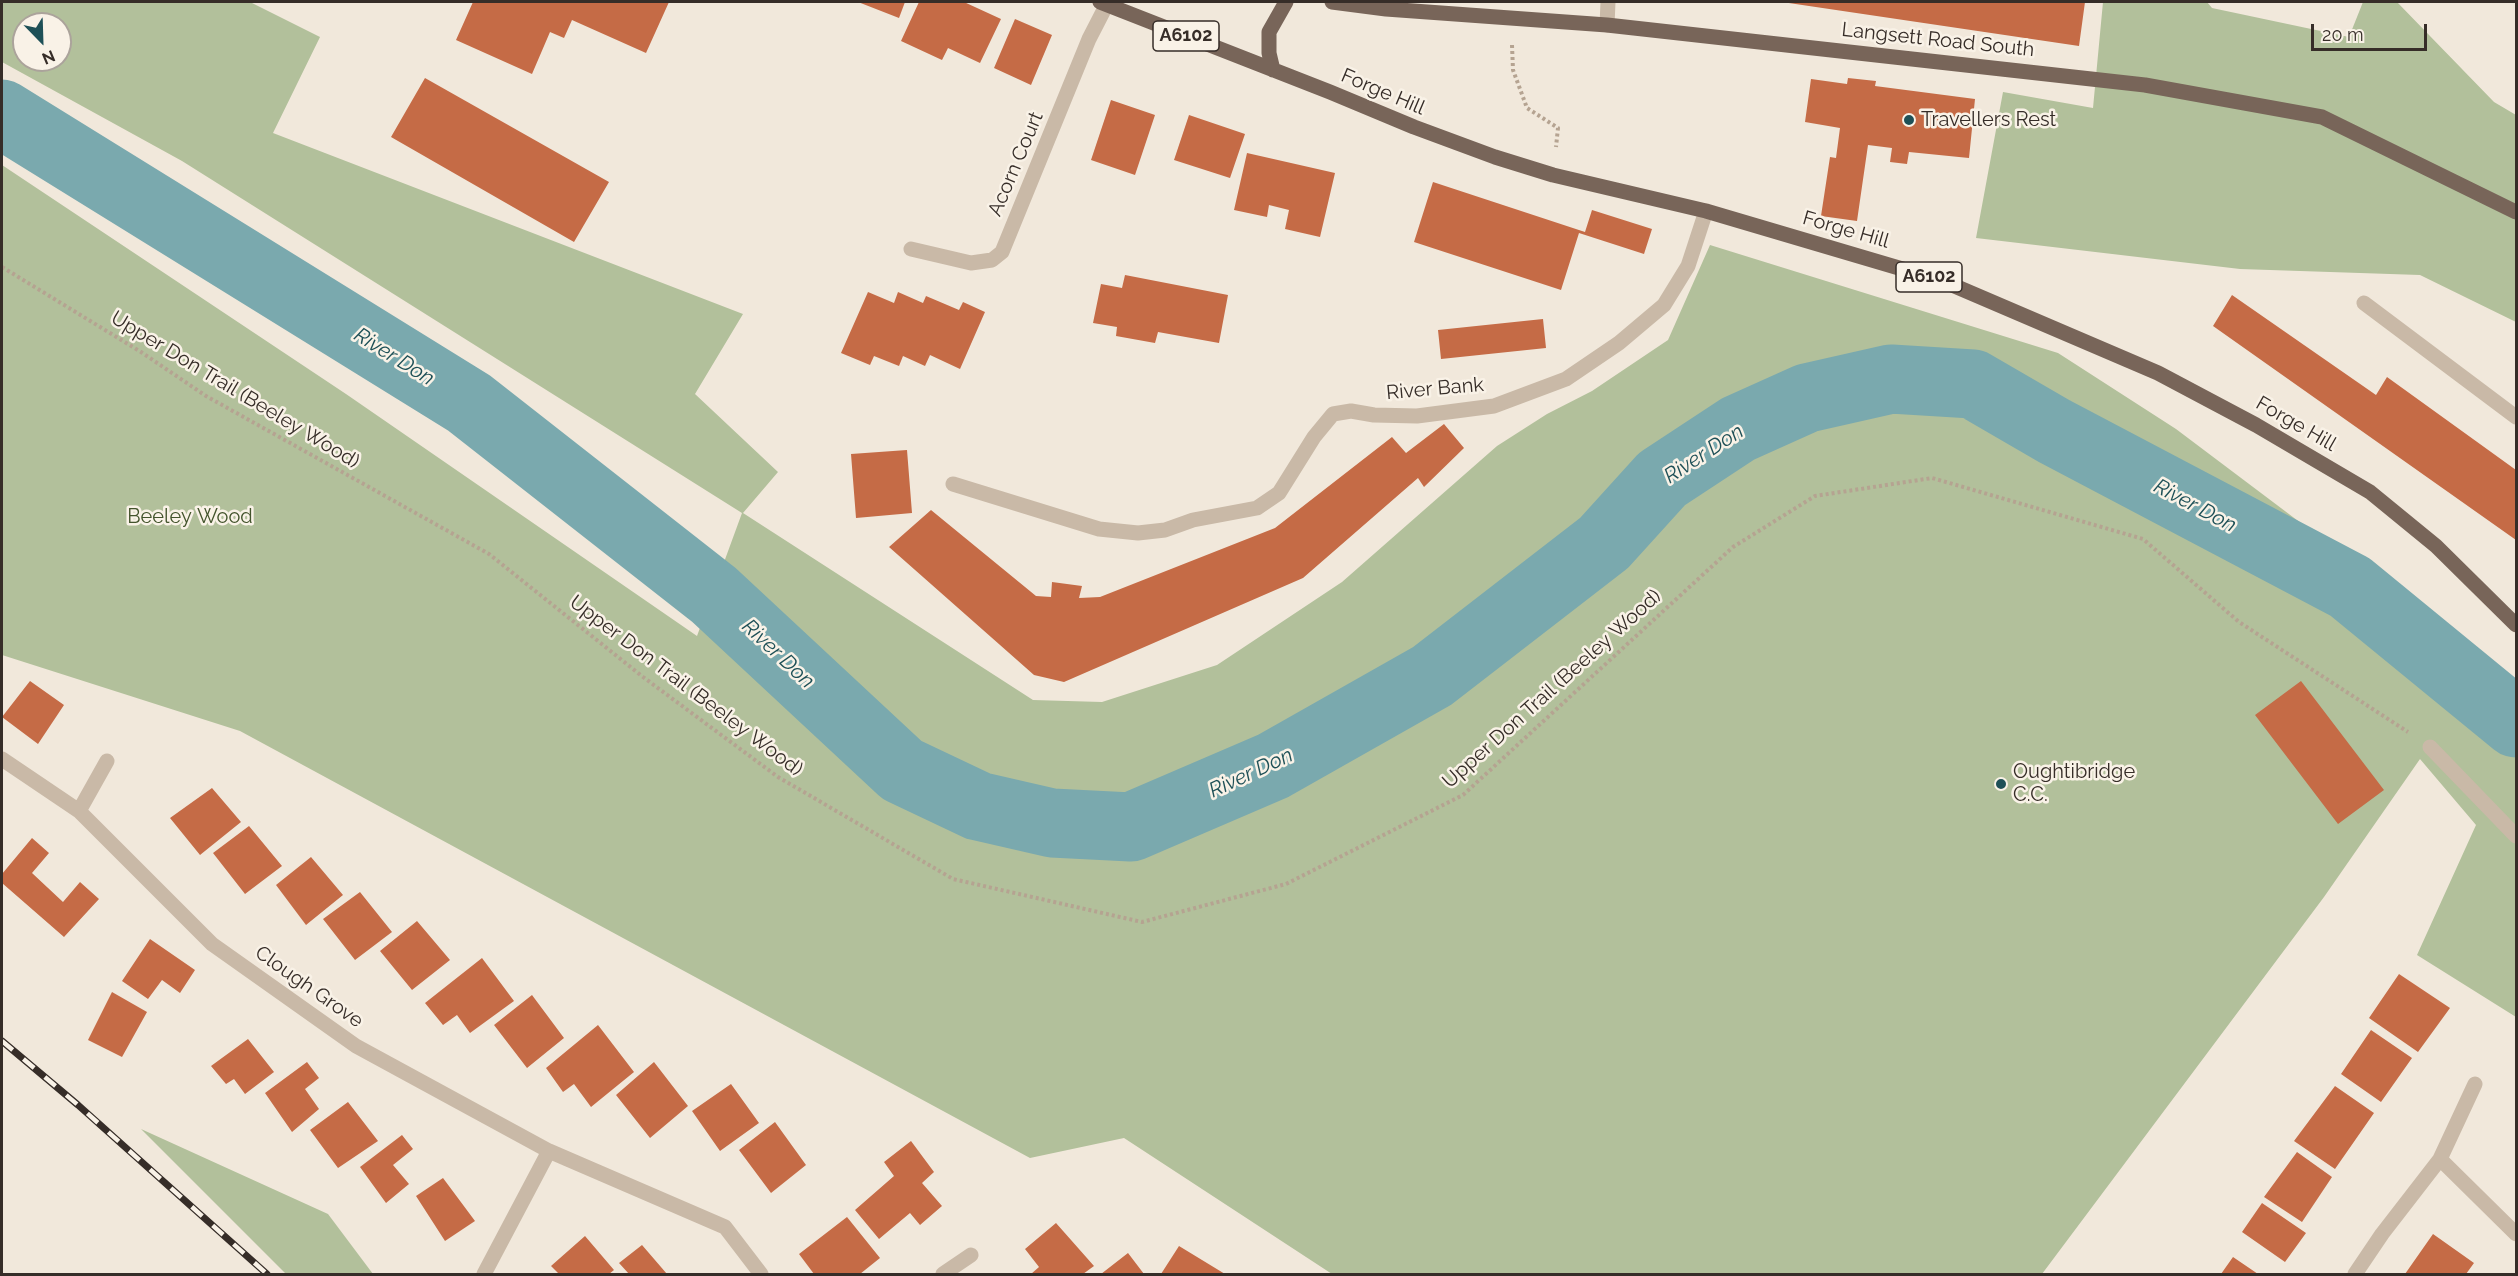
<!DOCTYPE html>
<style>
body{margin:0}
#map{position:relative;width:2518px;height:1276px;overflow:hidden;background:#f1e8db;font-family:Raleway,sans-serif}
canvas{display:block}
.frame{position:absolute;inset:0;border:3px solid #362d28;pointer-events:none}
.north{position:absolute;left:12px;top:12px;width:60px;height:60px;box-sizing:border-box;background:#f9f2e7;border:2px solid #aba39b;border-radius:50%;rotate:157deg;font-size:16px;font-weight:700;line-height:24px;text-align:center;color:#362d28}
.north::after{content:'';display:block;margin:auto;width:21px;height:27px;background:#1e5057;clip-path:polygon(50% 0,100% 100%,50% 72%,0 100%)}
.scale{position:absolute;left:2311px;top:24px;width:116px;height:27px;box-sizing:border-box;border:3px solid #362d28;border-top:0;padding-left:8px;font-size:18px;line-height:21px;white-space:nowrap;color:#362d28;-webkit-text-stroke:4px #f9f2e7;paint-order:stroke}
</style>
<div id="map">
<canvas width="2518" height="1276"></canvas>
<div class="frame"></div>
<div class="north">N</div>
<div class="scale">20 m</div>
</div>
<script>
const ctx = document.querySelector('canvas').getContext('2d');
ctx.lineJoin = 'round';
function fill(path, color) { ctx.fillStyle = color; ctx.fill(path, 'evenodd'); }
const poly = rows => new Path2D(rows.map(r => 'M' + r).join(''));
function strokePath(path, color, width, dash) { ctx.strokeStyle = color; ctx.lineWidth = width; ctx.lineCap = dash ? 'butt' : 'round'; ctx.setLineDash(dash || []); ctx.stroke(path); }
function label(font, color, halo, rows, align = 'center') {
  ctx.font = font + ' Raleway,sans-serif'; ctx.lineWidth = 5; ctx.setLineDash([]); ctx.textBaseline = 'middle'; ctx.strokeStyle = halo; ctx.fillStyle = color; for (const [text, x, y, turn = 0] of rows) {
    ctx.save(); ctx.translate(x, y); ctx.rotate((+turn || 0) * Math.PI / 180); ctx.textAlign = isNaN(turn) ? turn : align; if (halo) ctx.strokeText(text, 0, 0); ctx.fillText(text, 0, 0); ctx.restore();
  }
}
fill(poly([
 [2,2,250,2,320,37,273,133,743,314,695,394,778,472,743,513,1033,700,1102,702,1217,665,1342,582,1497,446,1547,414,1592,391,1668,340,1710,245,2058,353,2176,429,2516,685,2516,1017,2417,955,2476,825,2420,759,2324,897,2042,1274,1332,1274,1124,1138,1030,1158,240,731,2,655,2,165,346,394,697,636,742,513,182,161,2,62],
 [24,24,60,24,60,60,24,60],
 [2103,2,2207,2,2212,8,2349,37,2363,2,2397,2,2494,102,2516,115,2516,322,2420,275,2240,269,1976,238,2003,92,2093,108],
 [141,1129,328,1214,373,1274,286,1274]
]), '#b2c09b');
strokePath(poly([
 [2,114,469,403,714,595,902,770,978,806,1052,823,1131,827,1273,766,1432,676,1604,543,1662,479,1738,429,1807,398,1891,379,1973,384,2054,431,2350,587,2516,723]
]), '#7aa9ae', 69);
fill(poly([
 [473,2,669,2,646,53,572,20,564,38,550,32,532,74,456,40],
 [858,2,905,2,899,18],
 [919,2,964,2,1001,19,980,63,948,48,942,60,901,41],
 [1782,2,2085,2,2079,46],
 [1015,19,1052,35,1031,85,994,68],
 [425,78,609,182,574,242,391,137],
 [1848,78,1876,81,1875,86,1975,99,1969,158,1909,152,1907,164,1890,162,1892,148,1868,145,1857,221,1821,216,1830,157,1836,158,1840,128,1805,122,1811,79,1847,84],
 [1111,100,1155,115,1135,175,1091,160],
 [1189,115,1245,134,1230,178,1174,160],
 [1247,153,1335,173,1320,237,1285,229,1289,210,1269,205,1267,217,1234,210],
 [1433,182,1585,232,1592,210,1652,229,1644,254,1579,233,1561,290,1414,242],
 [1125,275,1228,295,1219,343,1158,332,1155,343,1116,336,1117,327,1093,323,1101,284,1122,288],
 [868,292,894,303,898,292,923,303,926,296,959,310,963,302,985,312,960,369,930,355,925,366,903,356,899,366,874,356,870,365,841,353],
 [2232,295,2376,395,2387,377,2516,470,2516,540,2213,326],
 [1543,319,1546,348,1441,359,1438,330],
 [1444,424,1464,448,1424,487,1418,478,1303,578,1064,682,1034,675,889,547,931,510,1036,596,1051,597,1052,582,1082,586,1079,598,1100,597,1275,528,1392,437,1406,453],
 [907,450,912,513,856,518,851,454],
 [30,681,64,705,38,744,2,717],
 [2301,681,2384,790,2338,824,2255,715],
 [212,788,241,822,200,855,170,818],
 [249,826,282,866,245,894,213,853],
 [32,838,49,853,32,873,63,902,80,882,99,899,64,937,2,883,2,874],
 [311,857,343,895,306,925,276,885],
 [360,892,392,932,355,960,323,919],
 [417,921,450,960,412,990,380,951],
 [150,939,195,970,180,993,162,980,148,999,122,981],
 [482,958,514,1001,470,1033,457,1015,443,1025,425,1003],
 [2399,974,2450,1008,2418,1052,2369,1018],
 [112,992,147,1012,122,1057,88,1040],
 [532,995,564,1038,527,1068,494,1025],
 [598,1025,634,1072,591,1107,574,1084,563,1092,546,1068],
 [2371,1030,2412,1058,2381,1102,2341,1074],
 [248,1039,274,1072,245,1094,234,1079,226,1084,211,1066],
 [307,1062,319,1078,305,1089,319,1109,292,1132,265,1093],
 [654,1062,688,1106,650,1138,616,1095],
 [731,1084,759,1123,720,1151,692,1111],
 [2335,1086,2374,1113,2335,1169,2294,1141],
 [348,1102,378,1141,338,1168,310,1130],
 [775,1122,806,1165,771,1193,739,1150],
 [402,1135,413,1149,393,1165,409,1184,386,1203,360,1167],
 [911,1141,934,1172,922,1183,942,1206,920,1225,910,1213,879,1239,855,1210,894,1176,884,1162],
 [2297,1152,2332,1177,2302,1222,2264,1197],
 [443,1178,475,1221,445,1241,416,1196],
 [2262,1203,2306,1233,2285,1262,2242,1232],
 [847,1217,880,1258,860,1274,814,1274,799,1254],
 [1056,1223,1094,1266,1083,1274,1031,1274,1039,1267,1025,1249],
 [2433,1234,2474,1263,2466,1274,2405,1274],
 [585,1236,614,1270,609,1274,559,1274,551,1266],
 [642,1245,667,1274,629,1274,619,1263],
 [1179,1246,1225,1274,1161,1274],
 [1128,1253,1144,1274,1101,1274],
 [2233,1257,2258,1274,2221,1274]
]), '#c56b46');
strokePath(poly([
 [1512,45,1513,70,1527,108,1558,128,1556,147],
 [2,267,141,352,206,396,489,554,643,677,778,777,953,879,1142,922,1286,884,1463,795,1733,547,1815,496,1932,478,2143,539,2239,622,2408,732]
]), '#b5a391', 4, [3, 3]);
strokePath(poly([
 [2430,747,2516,836]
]), '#c9b9a7', 15);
strokePath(poly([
 [1607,25,1608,2],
 [911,249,971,263,992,260,1002,252,1089,39,1107,4],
 [2364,303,2516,417],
 [953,484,1099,529,1138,533,1165,530,1193,520,1257,508,1279,493,1314,437,1333,414,1351,411,1374,415,1417,416,1494,406,1566,379,1619,343,1664,305,1688,266,1706,211],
 [2,759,79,811,212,944,356,1046,549,1151,725,1227,761,1274],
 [79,811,107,761],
 [2440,1159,2475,1084],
 [484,1274,549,1151],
 [943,1274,971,1255],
 [2355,1274,2382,1234,2440,1159,2516,1234]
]), '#c9b9a7', 15);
strokePath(poly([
 [1100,2,1330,92,1414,127,1495,157,1553,175,1706,211,1943,281,2158,373,2256,425,2370,492,2436,546,2516,625],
 [1332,2,1386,9,1607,25,2145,85,2322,117,2516,212],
 [1273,70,1269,53,1269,32,1286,2]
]), '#786559', 15);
const rail = poly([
 [2,1041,78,1105,267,1274]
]);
strokePath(rail, '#362d28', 7);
strokePath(rail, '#f9f2e7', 4.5, [14]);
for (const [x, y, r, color] of [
 [1909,120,6,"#1e5057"],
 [2001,784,6,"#1e5057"]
]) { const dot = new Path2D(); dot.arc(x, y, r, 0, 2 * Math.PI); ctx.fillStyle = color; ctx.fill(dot); strokePath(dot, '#f9f2e7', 2); }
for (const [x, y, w] of [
 [1186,36,66],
 [1929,277,66]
]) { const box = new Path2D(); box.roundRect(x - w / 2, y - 15, w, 30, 4.5); ctx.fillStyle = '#f9f2e7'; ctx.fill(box); strokePath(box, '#362d28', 1.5); }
label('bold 18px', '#362d28', null, [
 ["A6102",1186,36],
 ["A6102",1929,277]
]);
label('20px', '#362d28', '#f9f2e7', [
 ["Langsett Road South",1938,40,6],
 ["Forge Hill",1383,92,23],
 ["Acorn Court",1016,164,-67],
 ["Forge Hill",1846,230,16],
 ["River Bank",1435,389,-5],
 ["Upper Don Trail (Beeley Wood)",235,390,31],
 ["Forge Hill",2296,424,30],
 ["Upper Don Trail (Beeley Wood)",686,686,37],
 ["Upper Don Trail (Beeley Wood)",1552,689,-42],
 ["Clough Grove",309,987,35]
]);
label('20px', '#362d28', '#f9f2e7', [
 ["Travellers Rest",1921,120],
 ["Oughtibridge",2013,772],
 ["C.C.",2013,795]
], 'left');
label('20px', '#43542c', '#f9f2e7', [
 ["Beeley Wood",190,517]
]);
label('italic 21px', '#1e5057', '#f9f2e7', [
 ["River Don",394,357,32],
 ["River Don",1704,454,-33],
 ["River Don",2195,506,28],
 ["River Don",778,654,43],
 ["River Don",1251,773,-25]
]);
</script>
